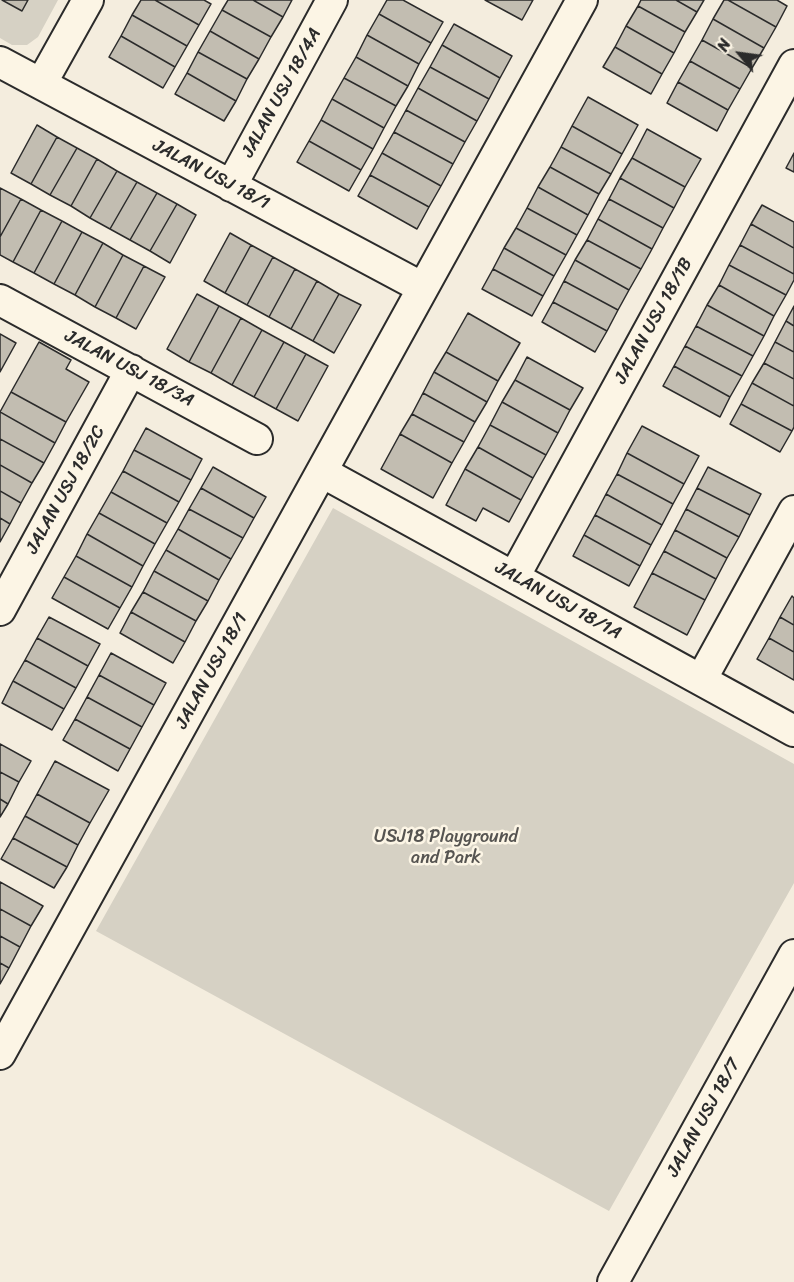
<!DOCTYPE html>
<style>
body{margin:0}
#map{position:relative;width:794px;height:1282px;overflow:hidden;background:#f4edde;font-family:Sriracha,sans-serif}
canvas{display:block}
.north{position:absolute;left:710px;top:24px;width:60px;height:60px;-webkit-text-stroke:4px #fcf5e5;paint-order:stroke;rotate:299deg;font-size:16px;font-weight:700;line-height:24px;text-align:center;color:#2b2b2b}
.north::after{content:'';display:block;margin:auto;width:21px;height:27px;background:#2b2b2b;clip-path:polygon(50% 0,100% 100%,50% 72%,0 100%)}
</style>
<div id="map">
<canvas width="794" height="1282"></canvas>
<div class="north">N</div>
</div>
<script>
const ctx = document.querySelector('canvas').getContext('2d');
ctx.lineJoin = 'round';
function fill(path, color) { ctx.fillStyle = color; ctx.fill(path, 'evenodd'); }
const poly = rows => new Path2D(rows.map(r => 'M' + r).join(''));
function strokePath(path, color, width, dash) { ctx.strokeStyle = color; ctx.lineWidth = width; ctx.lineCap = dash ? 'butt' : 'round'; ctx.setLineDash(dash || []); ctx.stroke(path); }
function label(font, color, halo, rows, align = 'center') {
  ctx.font = font + ' Sriracha,sans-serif'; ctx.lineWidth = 5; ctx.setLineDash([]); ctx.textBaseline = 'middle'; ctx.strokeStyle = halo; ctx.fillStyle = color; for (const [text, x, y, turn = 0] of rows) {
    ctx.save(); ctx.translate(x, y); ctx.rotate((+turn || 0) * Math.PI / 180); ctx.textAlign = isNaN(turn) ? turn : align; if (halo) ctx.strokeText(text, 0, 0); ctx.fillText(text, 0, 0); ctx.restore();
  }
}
fill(poly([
 [0,0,58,0,38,37,27,45,12,45,0,38],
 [333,508,794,764,794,883,609,1211,96,931]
]), '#d6d1c4');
const building = poly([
 [2,0,28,0,22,11,2,0],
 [141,0,155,0,199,25,187,46,132,15,141,0],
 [155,0,204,0,211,4,199,25,155,0],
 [228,0,253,0,283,17,271,37,222,10,228,0],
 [253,0,292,0,283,17,253,0],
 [387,0,403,0,443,22,431,43,379,14,387,0],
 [485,0,533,0,522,20,485,0],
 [641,0,676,0,697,12,685,32,638,6,641,0],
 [676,0,704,0,697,12,676,0],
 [724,0,728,0,776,27,764,48,713,19,724,0],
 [728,0,777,0,787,6,776,27,728,0],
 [638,6,685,32,674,53,626,26,638,6],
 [222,10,271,37,259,59,210,31,222,10],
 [379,14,431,43,419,64,367,35,379,14],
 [132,15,187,46,175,67,121,36,132,15],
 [713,19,764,48,752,68,702,40,713,19],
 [454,24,512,56,500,78,442,45,454,24],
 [626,26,674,53,662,74,615,47,626,26],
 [210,31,259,59,247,79,198,52,210,31],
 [367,35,419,64,408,86,356,57,367,35],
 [121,36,175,67,163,88,109,57,121,36],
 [702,40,752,68,740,89,690,61,702,40],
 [442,45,500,78,489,99,430,67,442,45],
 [615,47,662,74,651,94,603,67,615,47],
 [198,52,247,79,236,101,187,73,198,52],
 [356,57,408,86,396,106,344,78,356,57],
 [690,61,740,89,728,110,678,82,690,61],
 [430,67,489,99,477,121,418,88,430,67],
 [187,73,236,101,224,121,175,94,187,73],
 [344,78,396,106,384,128,332,99,344,78],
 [678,82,728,110,717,131,667,103,678,82],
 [418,88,477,121,465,142,406,110,418,88],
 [588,97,638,125,622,154,572,126,588,97],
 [332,99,384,128,373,149,321,120,332,99],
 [406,110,465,142,453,164,394,132,406,110],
 [321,120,373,149,361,170,309,141,321,120],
 [37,125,57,137,31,184,11,173,37,125],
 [572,126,622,154,611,174,561,147,572,126],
 [647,129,701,159,685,187,632,158,647,129],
 [394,132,453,164,441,186,382,153,394,132],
 [57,137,77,148,50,195,31,184,57,137],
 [309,141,361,170,349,191,297,162,309,141],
 [561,147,611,174,599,194,550,167,561,147],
 [77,148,97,159,71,206,50,195,77,148],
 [382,153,441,186,429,207,370,175,382,153],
 [794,153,794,172,786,168,794,153],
 [632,158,685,187,674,208,620,178,632,158],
 [97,159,117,171,90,218,71,206,97,159],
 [550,167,599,194,588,215,538,187,550,167],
 [117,171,137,182,110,229,90,218,117,171],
 [370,175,429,207,417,229,358,196,370,175],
 [620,178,674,208,663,228,609,199,620,178],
 [137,182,157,193,130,240,110,229,137,182],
 [538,187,588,215,577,235,527,208,538,187],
 [0,188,21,199,0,237,0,188],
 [157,193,177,204,150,251,130,240,157,193],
 [21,199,41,210,13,262,0,255,0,237,21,199],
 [609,199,663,228,652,249,598,219,609,199],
 [177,204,196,215,170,263,150,251,177,204],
 [762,205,794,222,794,248,751,224,762,205],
 [527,208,577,235,566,255,516,228,527,208],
 [41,210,62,221,34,273,13,262,41,210],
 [598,219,652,249,641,269,587,240,598,219],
 [62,221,82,232,54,284,34,273,62,221],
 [751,224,794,248,794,274,740,245,751,224],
 [516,228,566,255,554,276,504,248,516,228],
 [82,232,103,243,75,295,54,284,82,232],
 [230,233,251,245,225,293,204,281,230,233],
 [587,240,641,269,629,290,575,260,587,240],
 [103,243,123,255,95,307,75,295,103,243],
 [251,245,273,257,247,305,225,293,251,245],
 [740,245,794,274,794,280,786,295,729,265,740,245],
 [504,248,554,276,543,296,493,269,504,248],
 [123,255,144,266,116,318,95,307,123,255],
 [273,257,295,269,269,317,247,305,273,257],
 [575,260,629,290,618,310,564,281,575,260],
 [729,265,786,295,774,316,719,285,729,265],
 [144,266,165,277,136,329,116,318,144,266],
 [295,269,317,281,291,329,269,317,295,269],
 [493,269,543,296,532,316,482,289,493,269],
 [317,281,339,294,313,341,291,329,317,281],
 [564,281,618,310,607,331,553,302,564,281],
 [719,285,774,316,764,336,707,305,719,285],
 [197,294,219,306,189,362,167,349,197,294],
 [339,294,361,305,334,353,313,341,339,294],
 [553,302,607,331,595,352,542,322,553,302],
 [707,305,764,336,753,356,696,326,707,305],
 [219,306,241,318,211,373,189,362,219,306],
 [794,306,794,326,786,321,794,306],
 [468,313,520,343,498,381,446,352,468,313],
 [241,318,262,330,232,385,211,373,241,318],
 [786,321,794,326,794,352,775,342,786,321],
 [696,326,753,356,742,376,685,346,696,326],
 [262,330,284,342,254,397,232,385,262,330],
 [0,334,16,343,0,372,0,334],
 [39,342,71,360,66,369,89,382,66,422,11,392,39,342],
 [284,342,306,354,276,409,254,397,284,342],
 [775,342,794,352,794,379,764,363,775,342],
 [685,346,742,376,730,397,674,366,685,346],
 [446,352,498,381,487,402,434,372,446,352],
 [306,354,328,366,298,421,276,409,306,354],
 [527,357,583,388,570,410,515,380,527,357],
 [764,363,794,379,794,406,752,383,764,363],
 [674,366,730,397,720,417,663,386,674,366],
 [434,372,487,402,475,422,423,393,434,372],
 [515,380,570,410,558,433,502,402,515,380],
 [752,383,794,406,794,427,792,431,741,404,752,383],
 [11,392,66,422,55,443,0,412,11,392],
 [423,393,475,422,464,442,412,414,423,393],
 [502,402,558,433,546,455,490,425,502,402],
 [741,404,792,431,780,452,730,424,741,404],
 [0,412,55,443,44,463,0,439,0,412],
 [412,414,464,442,452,463,400,434,412,414],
 [490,425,546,455,533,478,478,447,490,425],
 [642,426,699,456,684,484,627,453,642,426],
 [146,428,202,459,191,480,134,450,146,428],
 [400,434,452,463,433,498,381,469,400,434],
 [0,439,44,463,32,483,0,465,0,439],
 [478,447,533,478,521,500,465,469,478,447],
 [134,450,191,480,179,502,123,471,134,450],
 [627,453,684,484,673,504,617,474,627,453],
 [0,465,32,483,21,503,0,491,0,465],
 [213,467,266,497,254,518,201,488,213,467],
 [708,467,761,494,750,515,697,488,708,467],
 [465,469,521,500,509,522,483,508,476,521,446,505,465,469],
 [123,471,179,502,167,523,111,492,123,471],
 [617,474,673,504,662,525,606,494,617,474],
 [201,488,254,518,243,538,189,509,201,488],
 [697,488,750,515,739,537,686,509,697,488],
 [0,491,21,503,10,524,0,518,0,491],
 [111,492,167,523,155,544,99,513,111,492],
 [606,494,662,525,651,545,595,515,606,494],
 [189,509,243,538,231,559,178,529,189,509],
 [686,509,739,537,727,558,675,530,686,509],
 [99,513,155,544,143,566,87,534,99,513],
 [595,515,651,545,640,566,584,535,595,515],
 [0,518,10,524,0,542,0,518],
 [178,529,231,559,219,580,166,550,178,529],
 [675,530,727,558,716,579,664,551,675,530],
 [87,534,143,566,132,587,76,556,87,534],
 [584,535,640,566,629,586,573,556,584,535],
 [166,550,219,580,208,601,154,571,166,550],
 [664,551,716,579,705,600,652,573,664,551],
 [76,556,132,587,120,608,64,577,76,556],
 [154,571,208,601,196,621,143,592,154,571],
 [652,573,705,600,687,635,634,607,652,573],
 [64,577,120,608,108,629,52,598,64,577],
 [143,592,196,621,185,642,131,612,143,592],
 [792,596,794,598,794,625,780,617,792,596],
 [131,612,185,642,173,663,120,633,131,612],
 [49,617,100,644,88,666,37,638,49,617],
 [780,617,794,625,794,652,769,638,780,617],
 [37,638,88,666,76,688,25,660,37,638],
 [769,638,794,652,794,680,757,659,769,638],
 [111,653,166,683,154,705,99,675,111,653],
 [25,660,76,688,64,709,13,681,25,660],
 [99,675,154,705,142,727,87,697,99,675],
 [13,681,64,709,52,730,2,703,13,681],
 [87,697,142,727,130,749,75,719,87,697],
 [75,719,130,749,118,771,63,740,75,719],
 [0,744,31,761,19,782,0,772,0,744],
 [55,761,109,790,90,823,37,794,55,761],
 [0,772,19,782,8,804,0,799,0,772],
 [37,794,90,823,78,845,25,816,37,794],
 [0,799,8,804,0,817,0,799],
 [25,816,78,845,67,867,13,838,25,816],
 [13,838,67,867,54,888,1,859,13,838],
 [0,882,43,906,31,926,0,909,0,882],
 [0,909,31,926,20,947,0,936,0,909],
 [0,936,20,947,9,968,0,963,0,936],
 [0,963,9,968,0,984,0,963]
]);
fill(building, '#c2bdb1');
strokePath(building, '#2b2b2b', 1.5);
const minor = poly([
 [0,62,423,288],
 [41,84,88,0],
 [231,186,332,0],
 [0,300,257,439],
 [322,472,794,731],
 [514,577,794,65],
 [0,610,131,370],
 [701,680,794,511],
 [0,1054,582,0],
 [613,1282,794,955]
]);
strokePath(minor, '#2b2b2b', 34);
strokePath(minor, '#fcf5e5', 30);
label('18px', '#2b2b2b', '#fcf5e5', [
 ["JALAN USJ 18/4A",282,93,-61],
 ["JALAN USJ 18/1",211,175,28],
 ["JALAN USJ 18/1B",654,321,-61],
 ["JALAN USJ 18/3A",129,369,28],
 ["JALAN USJ 18/2C",66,490,-61],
 ["JALAN USJ 18/1A",558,601,29],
 ["JALAN USJ 18/1",212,671,-61],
 ["JALAN USJ 18/7",704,1118,-61]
]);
label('18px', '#565451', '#fcf5e5', [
 ["USJ18 Playground",446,837],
 ["and Park",446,858]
]);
</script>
